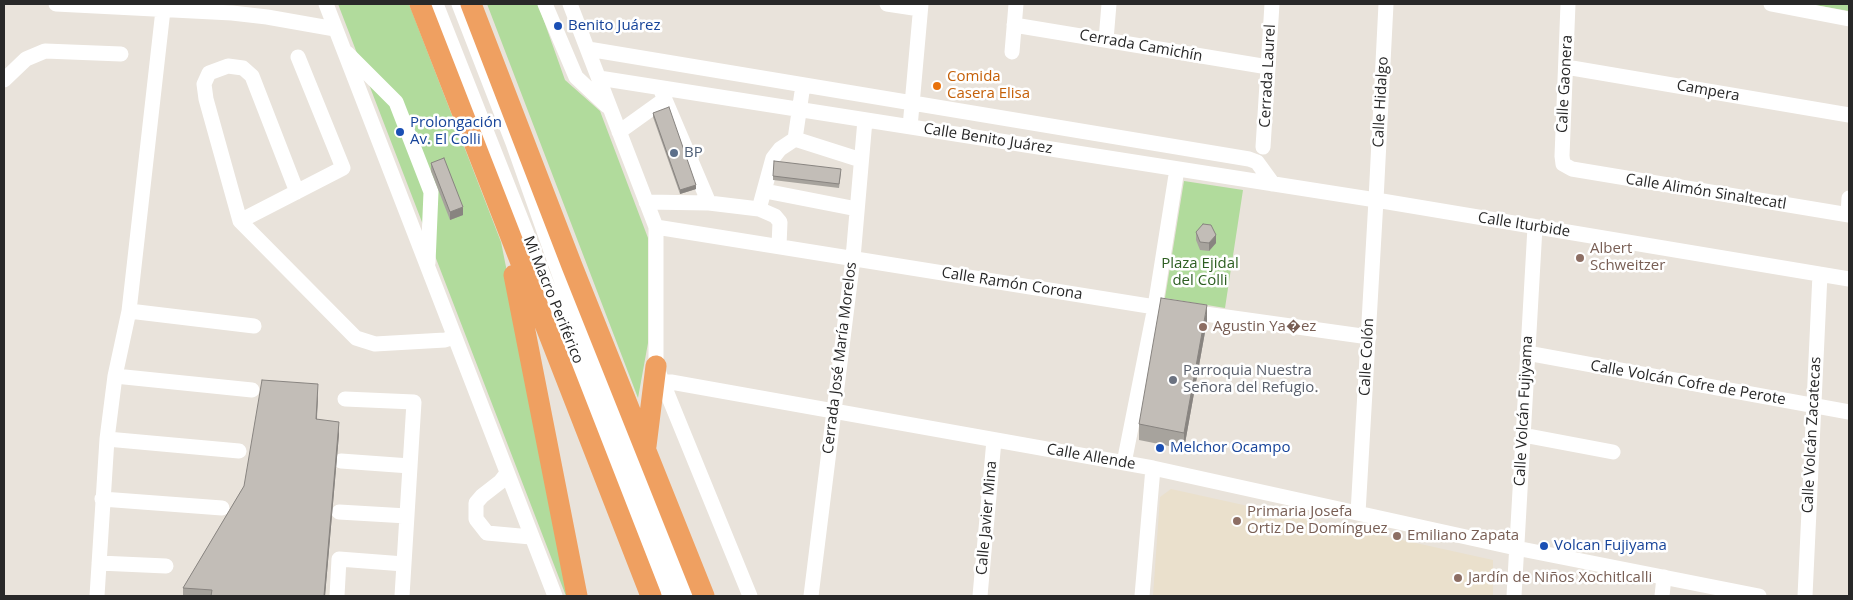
<!DOCTYPE html>
<meta charset="utf-8">
<style>
body{margin:0}
#map{position:relative;width:1853px;height:600px;overflow:hidden;background:#e9e3db;font-family:"Open Sans",sans-serif}
canvas{display:block}
.frame{position:absolute;inset:0;border:5px solid #282828;pointer-events:none}
</style>
<div id="map">
<canvas width="1853" height="600"></canvas>
<div class="frame"></div>
</div>
<script>
const ctx = document.querySelector('canvas').getContext('2d');
ctx.lineJoin = 'round';
function fill(path, color) { ctx.fillStyle = color; ctx.fill(path, 'evenodd'); }
const poly = rows => new Path2D(rows.map(r => 'M' + r).join(''));
function strokePath(path, color, width, dash) { ctx.strokeStyle = color; ctx.lineWidth = width; ctx.lineCap = dash ? 'butt' : 'round'; ctx.setLineDash(dash || []); ctx.stroke(path); }
function label(font, color, halo, rows, align = 'center') {
  ctx.font = font + ' "Open Sans",sans-serif'; ctx.lineWidth = 5; ctx.setLineDash([]); ctx.textBaseline = 'middle'; ctx.strokeStyle = halo; ctx.fillStyle = color; for (const [text, x, y, turn = 0] of rows) {
    ctx.save(); ctx.translate(x, y); ctx.rotate((+turn || 0) * Math.PI / 180); ctx.textAlign = isNaN(turn) ? turn : align; if (halo) ctx.strokeText(text, 0, 0); ctx.fillText(text, 0, 0); ctx.restore();
  }
}
fill(poly([
 [1171,489,1493,560,1493,596,1153,596,1160,497]
]), '#eae0cc');
fill(poly([
 [338,4,409,4,501,242,572,596,566,596],
 [487,4,538,4,565,80,600,111,648,238,648,343,638,398],
 [1809,4,1849,4,1849,11],
 [1184,181,1243,190,1225,308,1165,298]
]), '#b1db9c');
strokePath(poly([
 [56,4,232,13,267,17,335,29],
 [326,4,555,596],
 [436,4,670,596],
 [459,4,513,143,567,296,685,596],
 [545,4,576,77,607,106],
 [570,4,656,227,656,366,750,596],
 [887,4,920,9],
 [1568,4,1562,156,1563,164,1572,169,1849,215],
 [1771,4,1849,19],
 [1014,25,1268,67],
 [1106,40,1109,4],
 [588,49,1249,159,1257,162,1273,184],
 [1012,52,1016,4],
 [347,53,396,102,431,192,428,263],
 [1566,67,1849,115],
 [599,78,1376,200,1849,279],
 [4,80,26,59,45,51,121,54],
 [660,88,709,203],
 [910,127,921,4],
 [619,132,665,99],
 [795,139,803,85],
 [1263,147,1272,4],
 [765,191,857,209],
 [297,192,252,76,243,68,228,66,209,73,204,84,206,99,240,221,356,338,375,344,445,340,454,337],
 [646,202,709,203,759,209,775,216,780,222,779,246],
 [759,209,773,158,780,149,795,139,861,160],
 [1848,215,1849,198],
 [240,221,343,168,298,57],
 [656,227,1155,307,1369,337],
 [129,311,254,326],
 [1527,353,1849,412],
 [115,376,252,390],
 [662,382,671,382,1153,468,1516,548,1759,596],
 [345,399,414,402,402,596],
 [1523,435,1613,452],
 [107,439,239,451],
 [341,461,410,466],
 [1124,463,1155,307,1177,169],
 [507,473,500,482,482,496,476,503,476,519,487,533,531,537],
 [102,499,222,508],
 [339,512,407,516],
 [1358,513,1376,200,1386,4],
 [99,563,166,566],
 [97,596,107,439,115,376,129,311,163,10],
 [337,596,339,559,404,564],
 [811,596,853,258,865,120],
 [980,596,994,440],
 [1142,596,1153,468],
 [1514,596,1535,227],
 [1662,596,1664,577],
 [1805,596,1820,274]
]), '#fff', 15);
strokePath(poly([
 [420,4,651,596],
 [471,4,572,266,704,596],
 [514,275,577,596],
 [646,446,656,366]
]), '#efa061', 21);
fill(poly([
 [653,113,696,189,680,194,653,117],
 [431,163,463,215,450,220,431,171],
 [841,173,839,188,773,180,773,176],
 [1196,232,1216,243,1209,251,1200,250,1196,240],
 [1207,321,1184,449,1139,440,1139,424],
 [318,396,317,419,339,434,325,596,183,596,183,588,244,486]
]), '#a7a39d');
fill(poly([
 [696,185,696,189,680,194,680,190],
 [463,207,463,215,450,220,450,212],
 [1216,235,1216,243,1209,251,1209,243],
 [1207,305,1207,321,1184,449,1184,433],
 [318,384,318,396,316,431,316,419],
 [339,422,339,434,325,596,324,596]
]), '#888480');
const building = poly([
 [669,107,696,185,680,190,653,113,669,107],
 [444,158,463,207,450,212,431,163,444,158],
 [774,161,841,169,839,184,773,176,774,161],
 [1203,224,1211,225,1216,235,1209,243,1200,242,1196,232,1203,224],
 [1161,298,1207,305,1184,433,1139,424,1161,298],
 [262,380,318,384,316,419,339,422,324,596,211,596,212,590,183,588,244,486,262,380]
]);
fill(building, '#c2bdb7');
strokePath(building, '#888480', 1);
for (const [x, y, r, color] of [
 [558,26,5,"#1a4fb4"],
 [937,86,5,"#e8710a"],
 [400,132,5,"#1a4fb4"],
 [674,153,5,"#5c6f8a"],
 [1580,258,5,"#8d6e63"],
 [1203,327,5,"#8d6e63"],
 [1173,380,5,"#6b7280"],
 [1160,448,5,"#1a4fb4"],
 [1237,521,5,"#8d6e63"],
 [1397,536,5,"#8d6e63"],
 [1544,546,5,"#1a4fb4"],
 [1458,578,5,"#8d6e63"]
]) { const dot = new Path2D(); dot.arc(x, y, r, 0, 2 * Math.PI); ctx.fillStyle = color; ctx.fill(dot); strokePath(dot, '#fff', 2); }
label('15px', '#164399', '#fff', [
 ["Benito Juárez",568,26],
 ["Prolongación",410,123],
 ["Av. El Colli",410,140],
 ["Melchor Ocampo",1170,448],
 ["Volcan Fujiyama",1554,546]
], 'left');
label('15px', '#282828', '#fff', [
 ["Cerrada Camichín",1141,46,10],
 ["Cerrada Laurel",1268,76,-87],
 ["Calle Gaonera",1565,84,-87],
 ["Campera",1708,91,10],
 ["Calle Hidalgo",1381,102,-87],
 ["Calle Benito Juárez",988,139,9],
 ["Calle Alimón Sinaltecatl",1706,192,9],
 ["Calle Iturbide",1524,225,9],
 ["Calle Ramón Corona",1012,284,9],
 ["Mi Macro Periférico",553,300,68],
 ["Calle Colón",1367,357,-87],
 ["Cerrada José María Morelos",840,358,-83],
 ["Calle Volcán Cofre de Perote",1688,383,10],
 ["Calle Volcán Fujiyama",1524,411,-87],
 ["Calle Volcán Zacatecas",1812,435,-87],
 ["Calle Allende",1091,457,10],
 ["Calle Javier Mina",987,518,-85]
]);
label('15px', '#c56008', '#fff', [
 ["Comida",947,77],
 ["Casera Elisa",947,94]
], 'left');
label('15px', '#4e5e75', '#fff', [
 ["BP",684,153]
], 'left');
label('15px', '#785e54', '#fff', [
 ["Albert",1590,249],
 ["Schweitzer",1590,266],
 ["Agustin Ya�ez",1213,327],
 ["Primaria Josefa",1247,512],
 ["Ortiz De Domínguez",1247,529],
 ["Emiliano Zapata",1407,536],
 ["Jardín de Niños Xochitlcalli",1468,578]
], 'left');
label('15px', '#2c5e20', '#fff', [
 ["Plaza Ejidal",1200,264],
 ["del Colli",1200,281]
]);
label('15px', '#5b616d', '#fff', [
 ["Parroquia Nuestra",1183,371],
 ["Señora del Refugio.",1183,388]
], 'left');
</script>
